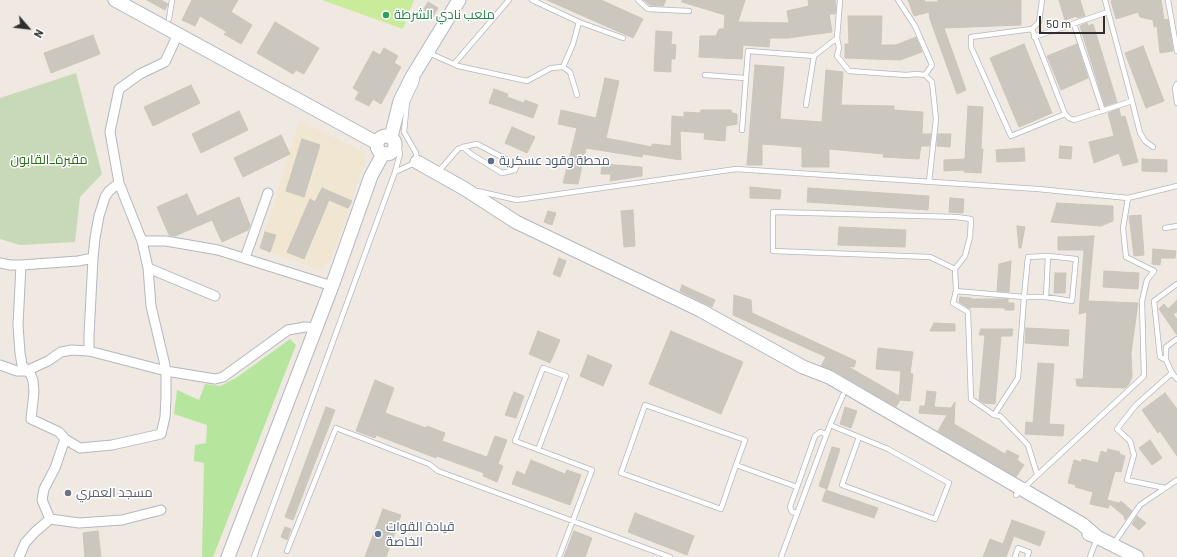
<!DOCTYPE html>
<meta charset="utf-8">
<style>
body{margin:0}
#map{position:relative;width:1177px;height:557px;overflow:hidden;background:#efe9e1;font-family:Barlow,sans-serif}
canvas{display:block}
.north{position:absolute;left:8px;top:8px;width:40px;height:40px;-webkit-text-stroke:3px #fff;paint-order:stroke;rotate:118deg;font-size:11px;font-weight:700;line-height:16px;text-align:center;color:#2e2e2e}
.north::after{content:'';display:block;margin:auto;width:14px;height:18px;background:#2e2e2e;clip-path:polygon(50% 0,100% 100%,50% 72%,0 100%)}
.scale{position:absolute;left:1039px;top:16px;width:66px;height:18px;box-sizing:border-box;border:2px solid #2e2e2e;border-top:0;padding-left:5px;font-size:12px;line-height:14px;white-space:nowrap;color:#2e2e2e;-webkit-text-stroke:3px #fff;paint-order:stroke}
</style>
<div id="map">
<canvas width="1177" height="557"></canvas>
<div class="north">N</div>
<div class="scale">50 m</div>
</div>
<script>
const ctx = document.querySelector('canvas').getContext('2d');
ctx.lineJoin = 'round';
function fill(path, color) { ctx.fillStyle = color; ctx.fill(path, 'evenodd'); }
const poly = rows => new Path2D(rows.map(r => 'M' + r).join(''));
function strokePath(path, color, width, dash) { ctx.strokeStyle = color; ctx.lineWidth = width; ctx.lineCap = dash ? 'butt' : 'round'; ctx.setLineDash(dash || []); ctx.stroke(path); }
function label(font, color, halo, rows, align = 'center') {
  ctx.font = font + ' Barlow,Cairo,sans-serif'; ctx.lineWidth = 3; ctx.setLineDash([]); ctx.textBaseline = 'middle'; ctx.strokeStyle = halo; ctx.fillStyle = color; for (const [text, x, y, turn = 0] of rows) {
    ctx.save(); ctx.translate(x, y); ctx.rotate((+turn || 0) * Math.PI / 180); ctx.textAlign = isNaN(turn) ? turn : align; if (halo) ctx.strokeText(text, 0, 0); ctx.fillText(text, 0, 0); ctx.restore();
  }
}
fill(poly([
 [299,121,364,152,366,160,331,259,319,270,260,248]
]), '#f0e6d1');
fill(poly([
 [290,339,296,345,213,557,202,557,204,463,194,461,195,445,206,443,207,425,174,414,177,390,199,400,205,384,220,386,236,378]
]), '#b6e59e');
fill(poly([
 [76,73,102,174,80,197,75,242,20,245,0,239,0,98]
]), '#c8d9b8');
fill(poly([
 [322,0,414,0,403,29]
]), '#c9ec9a');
const building = poly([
 [147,0,161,0,168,4,165,10,147,0],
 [192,0,238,0,231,12,252,25,241,44,224,34,227,32,200,16,195,26,182,20,192,0],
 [547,0,601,0,643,19,633,38,547,0],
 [644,0,666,0,663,6,650,5,644,0],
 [682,0,745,0,738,22,789,23,787,11,809,6,808,0,835,0,836,8,835,14,829,14,832,32,788,38,770,38,769,47,743,45,742,59,699,57,700,36,716,36,719,29,724,29,725,15,682,2,682,0],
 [908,0,924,0,925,2,938,2,938,0,1021,0,1021,25,944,28,966,90,957,94,930,19,929,12,914,16,908,0],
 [1059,0,1080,0,1085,16,1077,18,1077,16,1065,20,1059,0],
 [1115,0,1161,0,1164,20,1168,19,1173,51,1160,53,1157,26,1154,27,1153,20,1140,17,1138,12,1116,19,1111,1,1115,0],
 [428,2,438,8,431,20,421,14,428,2],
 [848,16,882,16,881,45,896,45,916,37,922,52,900,60,845,58,845,44,849,44,848,16],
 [275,22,319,48,304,74,296,70,293,74,257,53,275,22],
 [1087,23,1088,26,1093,24,1117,102,1105,106,1080,26,1087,23],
 [656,31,672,32,671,44,676,45,675,59,671,59,671,72,654,71,656,31],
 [93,35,100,54,51,73,44,53,93,35],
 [1024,44,1052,113,1019,127,990,58,1024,44],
 [1077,44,1088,78,1061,90,1047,56,1077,44],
 [1143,46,1164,101,1146,108,1125,53,1143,46],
 [384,48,398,56,394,63,401,67,381,104,373,99,369,106,355,99,359,92,353,88,373,51,380,55,384,48],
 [755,65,784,67,780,119,822,122,826,70,843,72,841,105,894,106,894,110,923,112,922,134,931,134,929,146,921,146,919,159,883,157,884,154,829,149,829,167,802,167,802,147,762,144,762,165,747,165,755,65],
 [605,78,619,81,606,138,652,147,652,144,671,146,672,116,684,117,684,112,700,113,701,110,731,110,732,113,737,114,737,124,726,126,725,141,704,139,705,133,680,131,681,160,643,154,642,157,586,148,578,184,563,183,577,128,558,124,561,110,596,118,605,78],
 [191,85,200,103,153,126,144,107,191,85],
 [494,89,508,94,507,97,524,103,525,100,538,105,533,118,489,103,494,89],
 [968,106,983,107,981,149,983,149,981,173,964,172,964,170,944,171,944,160,965,159,968,106],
 [1119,109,1121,117,1125,116,1138,162,1123,166,1119,153,1094,163,1089,142,1114,136,1108,113,1119,109],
 [239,111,248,130,201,153,192,134,239,111],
 [512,127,535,137,527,153,505,143,512,127],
 [938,134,951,134,950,147,937,146,938,134],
 [281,135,290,154,243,177,234,158,281,135],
 [302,139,320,145,304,197,286,191,302,139],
 [1060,146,1072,147,1071,159,1059,158,1060,146],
 [1024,148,1025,161,997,162,996,150,1024,148],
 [1142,159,1167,160,1167,172,1142,171,1142,159],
 [602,164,642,167,642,176,610,181,611,174,601,174,602,164],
 [750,187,781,190,780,199,750,198,750,187],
 [322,188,352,201,348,208,329,200,304,259,287,252,310,199,315,202,322,188],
 [808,188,929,196,928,210,807,202,808,188],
 [187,194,197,216,239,197,250,225,248,230,222,242,212,220,175,236,169,235,157,207,187,194],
 [950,198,964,199,963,213,949,212,950,198],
 [1057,203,1113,206,1113,221,1101,226,1051,222,1057,203],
 [633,210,635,246,624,247,621,211,633,210],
 [548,211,556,213,552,225,544,222,548,211],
 [1141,215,1144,255,1134,256,1129,216,1141,215],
 [1017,226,1025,227,1021,248,1019,248,1017,226],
 [839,227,906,230,905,247,838,245,839,227],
 [265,232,276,235,270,252,260,248,265,232],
 [1094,236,1088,301,1138,303,1131,353,1132,377,1129,384,1125,388,1077,386,1076,379,1083,379,1087,312,1079,314,1084,250,1058,250,1058,237,1094,236],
 [1153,249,1176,251,1175,258,1161,258,1160,265,1152,264,1153,249],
 [559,258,566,261,560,277,553,274,559,258],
 [1011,261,1009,292,997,291,999,264,1011,261],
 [1104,271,1139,273,1138,289,1103,287,1104,271],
 [1055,273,1066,273,1065,293,1054,293,1055,273],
 [682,285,715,300,712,307,680,291,682,285],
 [734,295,751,300,752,313,856,361,854,367,847,366,899,396,901,371,876,369,878,348,913,352,910,373,913,374,910,401,900,400,896,407,833,370,821,366,826,357,733,315,734,295],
 [960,297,971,298,971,299,1008,299,1008,303,1014,303,1014,310,1005,310,1005,308,970,307,970,309,959,302,960,297],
 [1177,300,1177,312,1173,314,1177,319,1177,335,1159,309,1164,304,1168,309,1177,300],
 [934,323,955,324,955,331,930,331,934,323],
 [1026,328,1069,330,1068,346,1025,343,1026,328],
 [981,329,1013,329,1012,336,1001,336,995,404,984,403,979,400,985,335,979,335,981,329],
 [538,331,560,340,550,363,529,354,538,331],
 [671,331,743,362,721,414,649,384,671,331],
 [588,355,612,365,603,386,580,376,588,355],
 [1038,363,1054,364,1049,424,1064,425,1063,436,1025,434,1026,422,1033,423,1038,363],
 [375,380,394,388,385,413,426,428,427,426,445,433,442,441,487,457,495,436,507,440,498,464,503,466,497,482,483,476,484,473,437,456,436,458,376,435,375,438,356,431,375,380],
 [927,391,936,392,934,407,951,408,955,402,954,424,1005,454,1007,450,1019,456,1017,460,1024,465,1016,477,938,431,947,415,919,413,920,406,925,406,927,391],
 [514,392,524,396,516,418,505,415,514,392],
 [1165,393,1177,409,1177,456,1160,431,1158,433,1142,410,1165,393],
 [326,407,335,410,293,520,285,517,326,407],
 [845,407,857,411,851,428,840,424,845,407],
 [1150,440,1162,458,1152,465,1139,448,1150,440],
 [832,447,840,449,827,489,819,486,832,447],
 [1108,449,1120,452,1119,454,1125,456,1121,472,1115,471,1107,500,1119,503,1121,501,1132,511,1125,520,1124,516,1110,504,1108,508,1090,504,1093,492,1075,487,1076,485,1068,483,1074,460,1081,462,1082,459,1098,463,1101,451,1107,453,1108,449],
 [531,460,565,474,567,470,581,475,570,505,512,484,517,471,525,475,531,460],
 [826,490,878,508,874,518,822,501,826,490],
 [383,509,401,515,386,557,365,557,383,509],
 [635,513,694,536,687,555,628,532,635,513],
 [1137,516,1146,523,1139,530,1132,524,1137,516],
 [1012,520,1045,532,1040,546,1014,536,1006,557,983,557,990,539,1003,544,1012,520],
 [285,527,291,529,287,540,281,537,285,527],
 [98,531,101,557,85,557,83,533,98,531],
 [574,531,592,538,585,557,564,557,574,531]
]);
fill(building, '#cbc7bf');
strokePath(building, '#cbc5ba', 1);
const lane = poly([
 [638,0,648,9,689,11],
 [840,0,837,38,839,48,837,56,849,71,906,75,916,74,925,75,932,82,936,119,929,182],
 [898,0,915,26,932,65,925,75],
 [1168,0,1177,51],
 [169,19,172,0],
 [579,22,623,38],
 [1074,24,1103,111],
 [1032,29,1065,114,1011,136,971,47,971,37,1032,29,1039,22,1042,0],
 [1034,37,1108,12],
 [429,53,458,66,527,81,551,68,563,67,573,44,579,22,532,0],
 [454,64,509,0],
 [563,67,570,72,577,95],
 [705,75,745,78],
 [1177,84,1175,88,1177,103],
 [1132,101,1140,133,1145,141,1153,147],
 [806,105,814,56],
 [1065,114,1069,118,1074,120,1132,101,1105,0],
 [742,130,748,51,814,56,837,38],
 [395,172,417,162,416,153,404,132,407,102,416,83,417,79],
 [438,172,458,149,463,147,477,144,517,165,515,170,502,173,471,154,463,147],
 [477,191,517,200,736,169,1038,189,1128,198,1177,186],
 [1165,228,1177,226],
 [955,269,930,257,773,251,773,212,956,217,971,219,970,237,965,256,955,269,956,291,953,303,968,312,971,399,994,415,1000,416,1028,445,1037,474],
 [956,291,1024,297,1046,297,1072,301,1076,259,1048,256,1028,257,1024,297,1018,378,994,415],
 [1046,297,1048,256],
 [1166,360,1160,357,1154,301,1177,284],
 [1172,373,1166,360,1166,347,1177,339],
 [830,425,888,449,949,483,935,519,842,485,859,437],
 [538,450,566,376,543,368,515,441,592,470,559,557],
 [736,465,745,440,645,405,621,473,721,509,736,465,797,487],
 [1165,488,1127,480,1134,455,1130,441,1117,429,1136,405,1172,373,1177,379],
 [1016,495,1144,376,1142,301,1147,280,1154,271,1126,257,1123,228,1128,198],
 [797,513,792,512,790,507,815,436,820,432,826,434],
 [1114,543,1140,505,1177,480],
 [287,551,336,428,429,464,438,471,670,557],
 [254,557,395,172,400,154,397,138],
 [781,557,830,425,843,395],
 [1015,557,1018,548,1029,552,1027,557],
 [1090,557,1097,538]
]);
const street = poly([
 [142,241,166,241,218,250,332,286],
 [245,258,268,193],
 [0,263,10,265,21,265,78,261,93,258],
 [21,265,18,325,20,353,22,365,31,375,33,381,34,392,31,419,59,432,65,439,80,448,112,445,161,434,165,417,166,398,166,371,164,361,151,306,148,268,142,241,119,183,110,132,119,89,140,74,165,62,178,34],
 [148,268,160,273,215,296],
 [89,351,89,335,93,258,95,238,99,216,105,197,109,191,119,183],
 [0,365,17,371,26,371,48,361,61,352,72,350,89,351,166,371,215,379,223,377,288,330,305,327,316,328],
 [65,439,55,468,44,489,42,500,50,519,79,523,122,520,161,510],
 [19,557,25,543,35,532,50,519]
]);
const secondary = poly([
 [115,0,377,143],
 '377 145a9 9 0 1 1 18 0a9 9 0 1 1-18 0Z',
 [391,137,400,101,412,77,459,0],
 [417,162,465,189,516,222,700,310,803,367,829,377,1082,524,1097,537],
 [1089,534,1097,537,1137,557],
 [228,557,332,286,371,176,383,154]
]);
strokePath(lane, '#b4b7c1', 6);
strokePath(street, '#b4b7c1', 11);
strokePath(secondary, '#b4b7c1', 15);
strokePath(lane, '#fff', 4.5);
strokePath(street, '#fff', 9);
strokePath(secondary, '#fff', 13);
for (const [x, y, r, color] of [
 [386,15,4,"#2e9e5b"],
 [491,161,4,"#5c6f8a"],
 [68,493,4,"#6b7280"],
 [378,534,4,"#5c6f8a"]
]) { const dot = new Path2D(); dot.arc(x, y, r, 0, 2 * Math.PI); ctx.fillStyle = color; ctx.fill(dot); strokePath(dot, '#fff', 1.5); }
label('13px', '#27864d', '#fff', [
 ["ملعب نادي الشرطة",394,15]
], 'left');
label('13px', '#2c6e1b', '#fff', [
 ["مقبرة_القابون",49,160]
]);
label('13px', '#4e5e75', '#fff', [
 ["محطة وقود عسكرية",499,161],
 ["قيادة القوات",386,527],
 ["الخاصة",386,542]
], 'left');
label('13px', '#5b616d', '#fff', [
 ["مسجد العمري",76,493]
], 'left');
</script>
